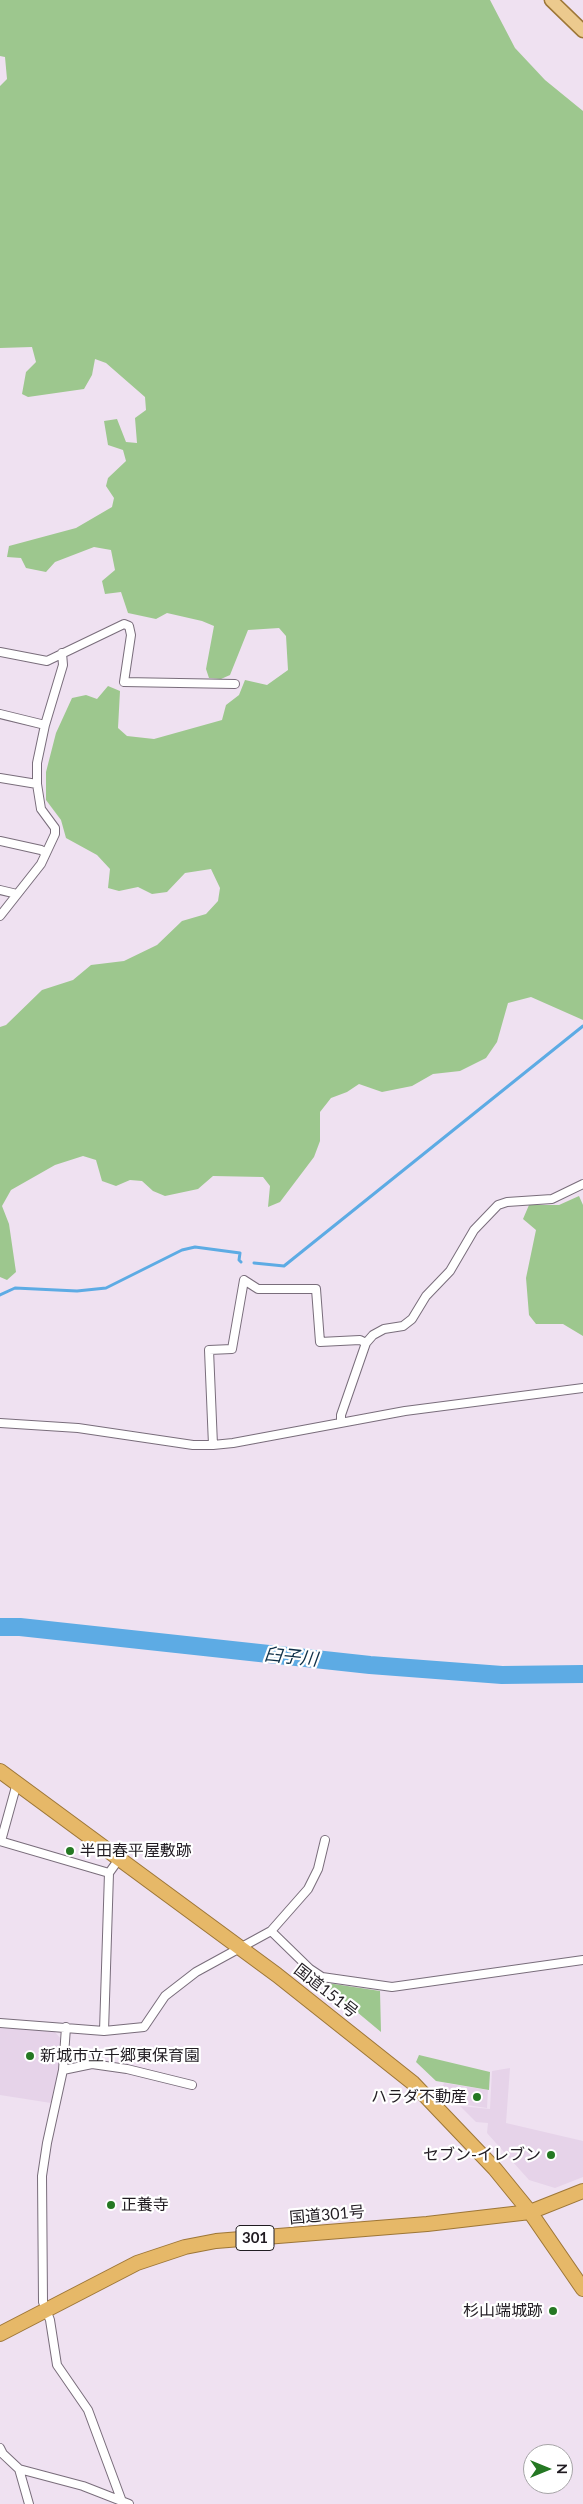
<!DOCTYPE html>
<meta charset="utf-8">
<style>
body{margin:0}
#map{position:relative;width:583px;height:2504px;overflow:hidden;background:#efe1f1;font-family:Lato,sans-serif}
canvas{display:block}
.north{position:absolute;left:523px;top:2444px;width:50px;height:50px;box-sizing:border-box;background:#fff;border:1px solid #a6a4a7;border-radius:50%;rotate:90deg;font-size:14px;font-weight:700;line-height:20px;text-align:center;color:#211c22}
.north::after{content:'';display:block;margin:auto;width:18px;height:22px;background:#257823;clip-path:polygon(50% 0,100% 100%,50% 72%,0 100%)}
</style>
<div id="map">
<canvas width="583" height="2504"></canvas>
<div class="north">N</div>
</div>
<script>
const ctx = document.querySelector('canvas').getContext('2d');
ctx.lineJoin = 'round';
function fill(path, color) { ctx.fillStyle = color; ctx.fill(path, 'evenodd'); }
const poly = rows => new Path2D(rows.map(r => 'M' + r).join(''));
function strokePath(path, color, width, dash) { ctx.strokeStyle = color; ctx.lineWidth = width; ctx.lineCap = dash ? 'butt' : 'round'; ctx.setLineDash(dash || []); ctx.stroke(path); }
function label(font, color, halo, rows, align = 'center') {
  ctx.font = font + ' Lato,"Noto Sans JP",sans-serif'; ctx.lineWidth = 4.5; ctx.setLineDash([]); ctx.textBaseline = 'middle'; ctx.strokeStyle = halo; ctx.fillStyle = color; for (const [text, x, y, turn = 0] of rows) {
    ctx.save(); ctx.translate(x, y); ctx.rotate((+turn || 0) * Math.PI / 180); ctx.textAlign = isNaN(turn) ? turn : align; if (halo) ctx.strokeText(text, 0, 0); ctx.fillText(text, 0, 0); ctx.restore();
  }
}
fill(poly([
 [0,2028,54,2031,62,2040,59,2072,51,2103,0,2095],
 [510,2068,506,2123,583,2141,583,2177,555,2188,529,2180,487,2133,488,2123,476,2122,460,2106,490,2109,492,2071],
 [444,2083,488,2090,487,2108,460,2104,442,2087]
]), '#e6d3e9');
fill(poly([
 [0,0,490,0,515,48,545,80,583,111,583,1020,531,997,508,1003,497,1042,486,1058,460,1071,433,1074,412,1086,382,1092,359,1084,347,1092,331,1098,320,1112,320,1141,314,1157,280,1202,268,1207,270,1186,263,1177,213,1176,198,1189,165,1196,153,1191,142,1181,130,1180,116,1186,102,1181,96,1160,83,1156,55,1165,11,1190,2,1206,9,1224,16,1272,7,1280,0,1277,0,1027,6,1025,42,990,73,980,91,965,124,961,157,945,182,921,206,914,218,901,220,888,211,869,185,873,167,892,152,894,138,887,119,891,108,888,110,869,97,855,66,838,61,820,46,800,46,772,56,733,72,698,86,695,97,699,108,686,120,691,118,728,127,736,154,739,222,720,226,705,239,695,245,680,267,685,288,670,286,636,279,628,248,630,230,675,221,679,209,678,206,669,214,626,202,621,167,613,156,619,128,613,121,592,105,594,102,581,115,570,111,550,94,547,55,562,46,572,26,568,21,558,7,557,9,546,76,528,112,507,114,498,106,486,108,478,126,461,123,450,108,445,104,421,117,419,126,442,137,443,135,418,146,410,145,397,106,363,95,359,92,375,84,389,28,397,22,394,26,372,36,362,32,347,0,348,0,86,7,79,5,57,0,56],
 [579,1196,583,1205,583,1336,563,1324,536,1324,529,1315,526,1278,536,1230,523,1219,529,1205,559,1205],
 [321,1982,380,1991,381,2032],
 [419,2055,490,2072,489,2090,436,2081,416,2062]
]), '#9dc78e');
strokePath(poly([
 [254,1263,284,1266,583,1026],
 [0,1295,15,1288,77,1291,106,1288,182,1250,195,1247,240,1253,239,1260,241,1262]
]), '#5dabe4', 3);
strokePath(poly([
 [0,1627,20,1627,370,1665,502,1675,583,1674]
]), '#5dabe4', 18);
const minor = poly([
 [0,652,47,661,124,624,129,626,131,635,124,682,235,684],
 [0,714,45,725],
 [0,778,37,784],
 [0,841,41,850,46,853],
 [0,890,17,894],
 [0,916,41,864,55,834,55,828,41,809,37,784,37,763,45,725,63,665,62,653],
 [341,1422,341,1415,366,1343,373,1335,384,1329,403,1326,412,1319,426,1296,450,1271,474,1230,498,1205,507,1202,552,1199,583,1184],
 [0,1423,78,1428,193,1445,213,1445,233,1443,405,1411,583,1388],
 [213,1445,209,1350,232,1349,244,1280,258,1289,316,1289,320,1342,360,1340,366,1343],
 [0,1841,109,1873],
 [1,1841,17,1783],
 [271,1931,310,1969,322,1977,392,1987,583,1960],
 [0,2023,104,2031,144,2027,165,1996,196,1972,271,1931,308,1889,318,1869,325,1840],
 [66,2027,63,2070,47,2143,42,2176,43,2302,50,2320,57,2365,88,2410,121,2499],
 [104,2031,109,1873,119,1859],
 [63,2070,92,2064,127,2069,192,2085],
 [0,2448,3,2454,19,2469,83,2486,129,2504],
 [19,2469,29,2504]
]);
const primary = poly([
 [551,0,583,31]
]);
const trunk = poly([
 [0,1771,277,1975,413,2083,495,2169,530,2212,583,2289],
 [0,2334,137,2263,185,2247,216,2241,427,2224,530,2212,583,2191]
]);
strokePath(minor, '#796d7b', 10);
strokePath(primary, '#9d7637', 15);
strokePath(trunk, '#9d7637', 16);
strokePath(minor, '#fff', 8);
strokePath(primary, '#ecca8e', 12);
strokePath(trunk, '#e6b868', 14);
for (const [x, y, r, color] of [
 [70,1851,5,"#257823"],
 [30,2056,5,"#257823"],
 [477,2097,5,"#257823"],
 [551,2155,5,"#257823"],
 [111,2205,5,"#257823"],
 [553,2311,5,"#257823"]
]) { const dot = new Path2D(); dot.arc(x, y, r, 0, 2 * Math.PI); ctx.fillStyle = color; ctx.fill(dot); strokePath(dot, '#fff', 2); }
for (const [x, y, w] of [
 [255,2238,38]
]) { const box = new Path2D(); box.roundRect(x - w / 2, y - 12.5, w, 25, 4); ctx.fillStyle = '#fff'; ctx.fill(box); strokePath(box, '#211c22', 1); }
label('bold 15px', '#211c22', null, [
 ["301",255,2238]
]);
label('16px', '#211c22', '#fff', [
 ["半田春平屋敷跡",80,1851],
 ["新城市立千郷東保育園",40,2056],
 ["ハラダ不動産",467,2097,"right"],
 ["セブン-イレブン",541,2155,"right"],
 ["正養寺",121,2205],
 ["杉山端城跡",543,2311,"right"]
], 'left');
label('16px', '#211c22', '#fff', [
 ["国道151号",326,1991,38],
 ["国道301号",327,2215,-5]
]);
label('italic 18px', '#0e3048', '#fff', [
 ["臼子川",291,1657,6]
]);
</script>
